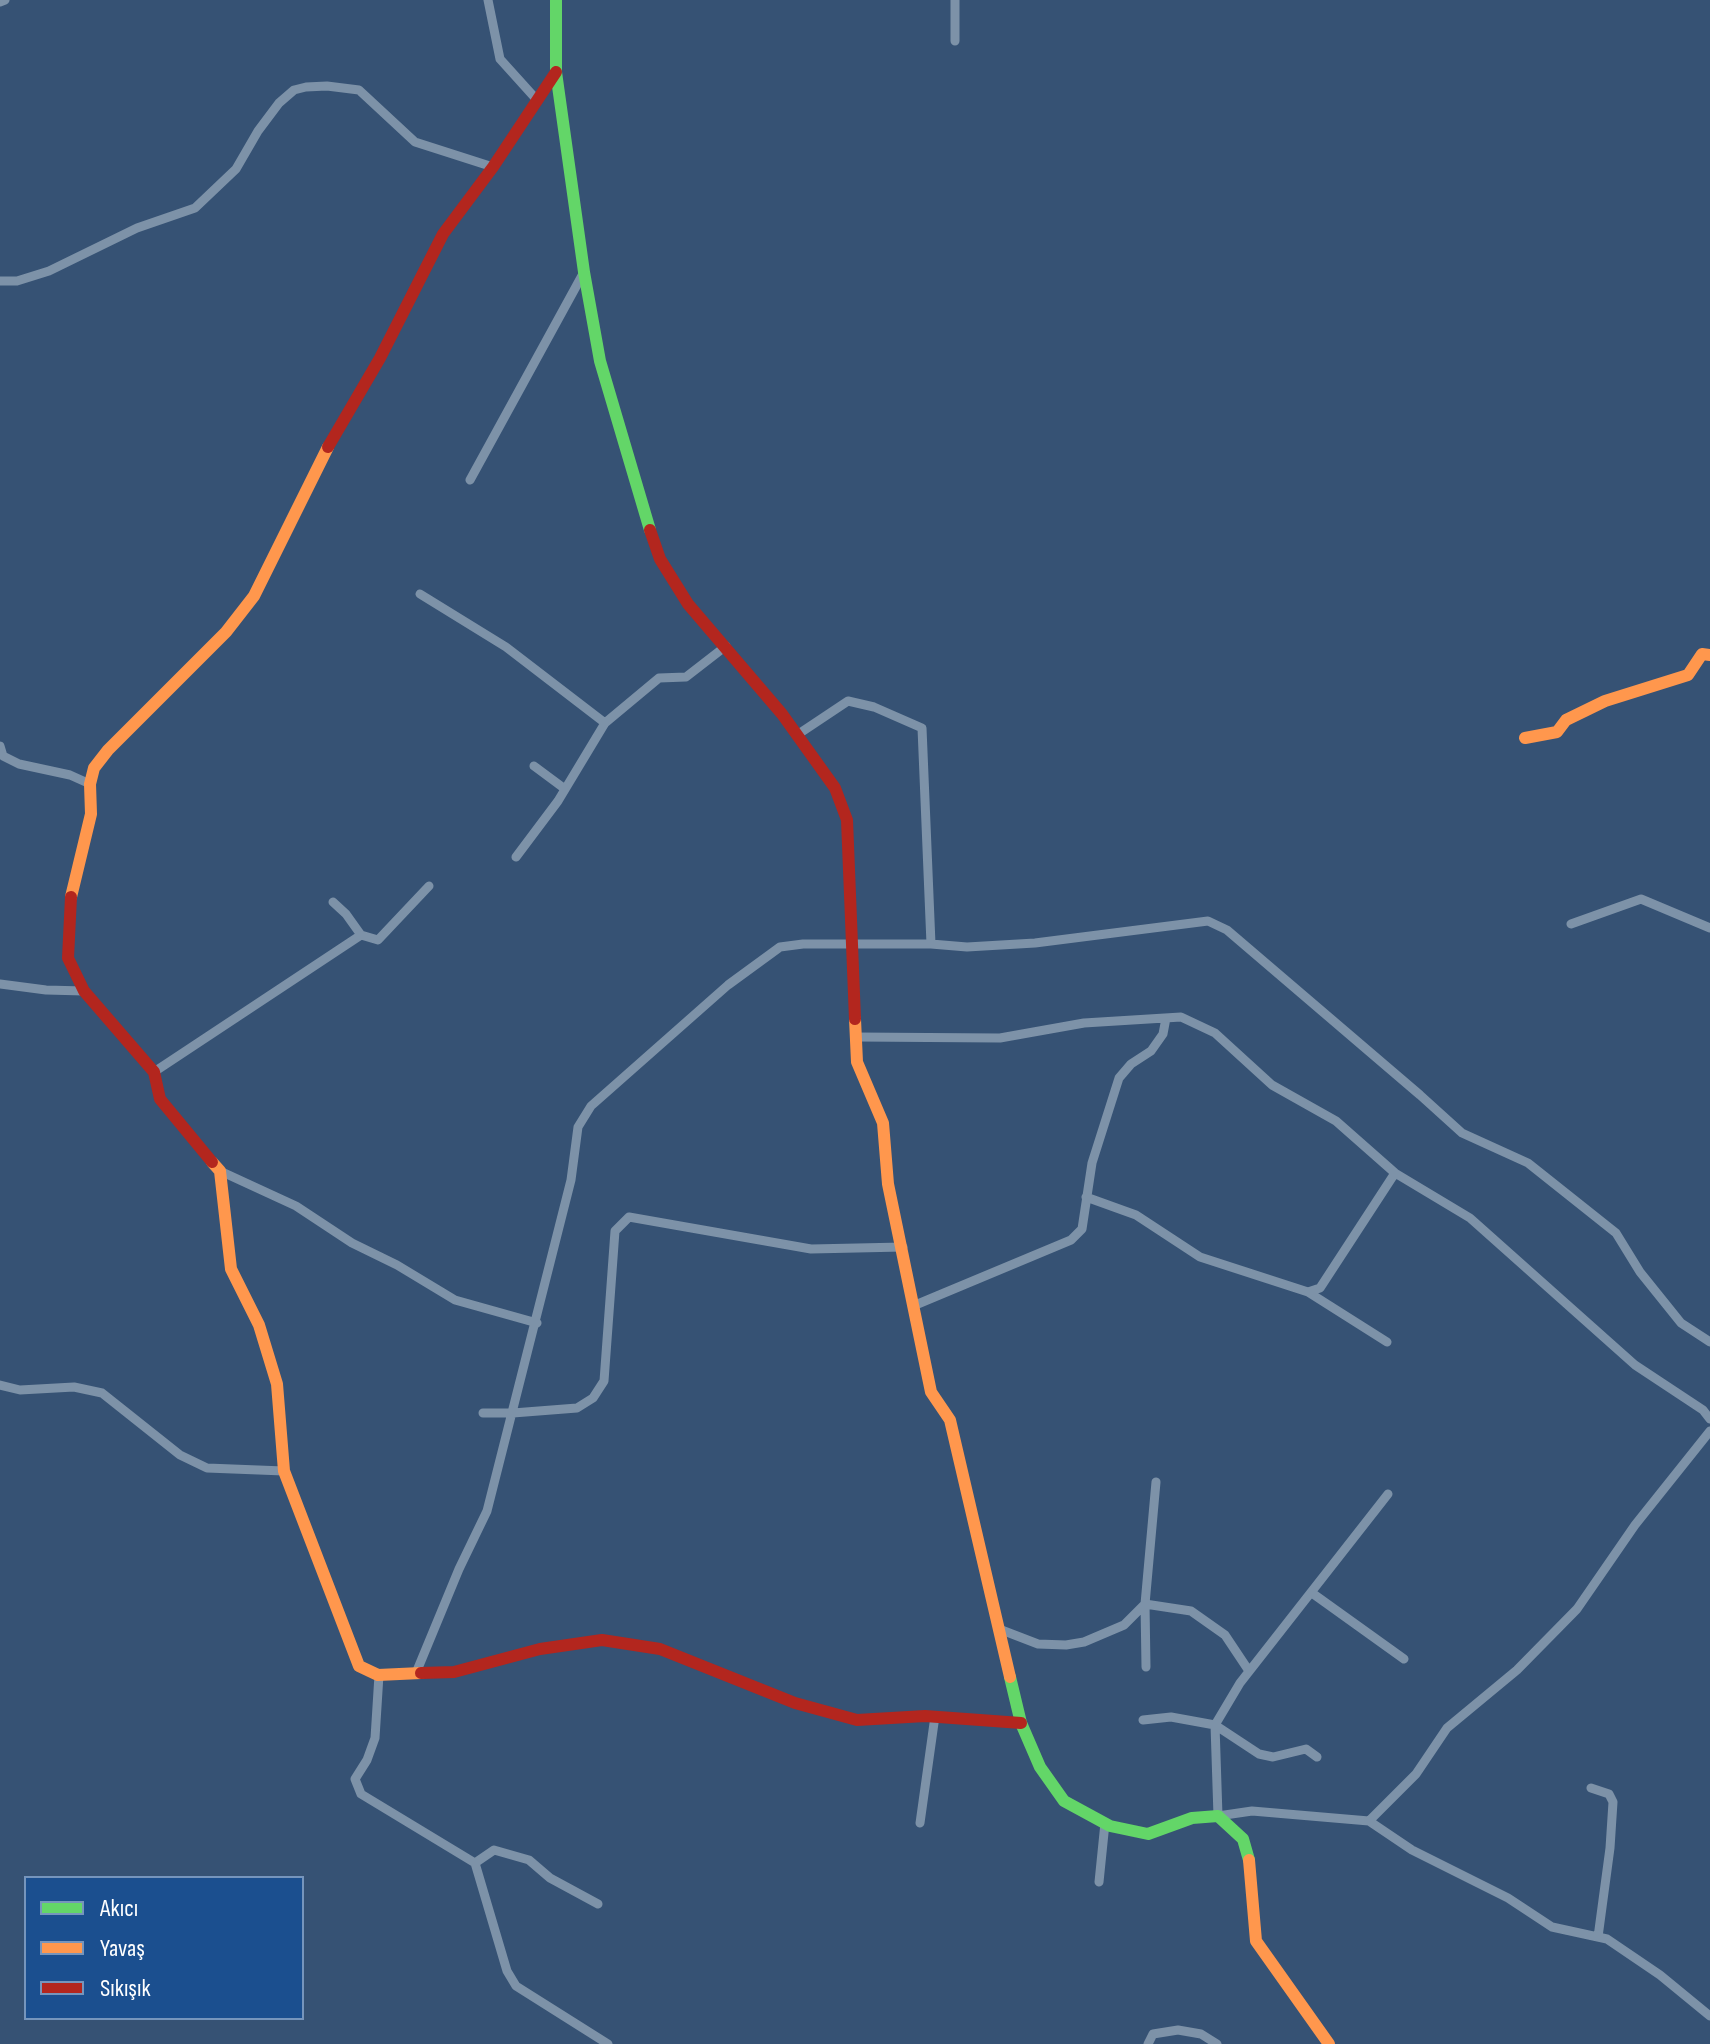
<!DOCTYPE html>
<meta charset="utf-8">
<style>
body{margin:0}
#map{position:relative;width:1710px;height:2044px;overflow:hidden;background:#365274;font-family:"Sofia Sans Condensed",sans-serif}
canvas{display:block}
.legend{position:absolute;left:24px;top:1876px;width:280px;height:144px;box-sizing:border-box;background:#1b4f8f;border:2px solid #7695bc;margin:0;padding:10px 14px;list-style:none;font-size:24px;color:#fff}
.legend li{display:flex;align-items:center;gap:16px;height:40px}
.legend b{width:40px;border:2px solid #7695bc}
</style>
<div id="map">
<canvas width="1710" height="2044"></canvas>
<ul class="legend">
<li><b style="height:10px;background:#63d668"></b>Akıcı</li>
<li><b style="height:10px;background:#ff974d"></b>Yavaş</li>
<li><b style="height:10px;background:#b3261e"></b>Sıkışık</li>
</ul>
</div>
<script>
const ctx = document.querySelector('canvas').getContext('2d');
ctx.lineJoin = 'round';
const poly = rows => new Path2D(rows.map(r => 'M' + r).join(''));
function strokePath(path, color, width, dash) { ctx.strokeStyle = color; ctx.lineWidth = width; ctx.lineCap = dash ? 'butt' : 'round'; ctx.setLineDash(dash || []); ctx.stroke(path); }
strokePath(poly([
 [488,0,500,59,537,100],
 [0,2,5,0],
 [955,41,955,0],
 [0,281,17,281,49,271,137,228,195,208,236,169,258,131,279,103,294,90,306,87,327,86,359,90,415,142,493,167],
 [470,480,584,272],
 [420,594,506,647,605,723],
 [797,735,848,701,874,707,922,728,931,944],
 [0,746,3,756,19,764,70,775,90,784],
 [534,766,565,789],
 [516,857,558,801,605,723,659,678,686,677,726,646],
 [333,902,346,914,361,935],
 [1571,924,1641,899,1710,928],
 [0,984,46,990,84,991],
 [856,1037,1000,1038,1084,1023,1181,1017,1215,1033,1272,1085,1336,1121,1395,1173,1470,1218,1635,1365,1703,1410,1710,1419],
 [154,1072,361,935,378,940,429,886],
 [220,1171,296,1206,352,1243,397,1265,455,1300,537,1323],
 [1086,1197,1136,1215,1200,1257,1308,1292,1320,1288,1395,1173],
 [1308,1292,1387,1342],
 [913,1306,1071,1240,1082,1229,1092,1163,1119,1078,1131,1064,1151,1051,1163,1034,1166,1018],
 [0,1385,20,1390,74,1387,102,1393,180,1455,207,1468,284,1471],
 [483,1413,513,1413,577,1408,593,1398,604,1381,615,1231,629,1217,811,1249,903,1247],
 [1388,1494,1240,1683,1215,1725,1218,1816,1252,1811,1369,1821,1412,1850,1508,1898,1552,1927,1607,1939,1660,1975,1710,2016],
 [1312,1593,1404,1659],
 [999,1629,1038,1644,1066,1645,1084,1642,1124,1625,1145,1604,1191,1611,1225,1635,1249,1671],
 [1146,1667,1145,1604,1156,1482],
 [416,1673,459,1569,487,1511,571,1180,578,1127,591,1106,728,985,780,947,803,944,931,944,967,947,1035,943,1208,921,1227,930,1420,1095,1462,1133,1528,1163,1616,1233,1640,1272,1681,1323,1710,1342],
 [379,1675,375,1738,367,1760,355,1779,361,1794,475,1863,507,1971,516,1986,608,2044],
 [1143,1720,1171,1717,1215,1725,1259,1754,1273,1757,1306,1749,1317,1757],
 [1591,1788,1609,1794,1613,1802,1610,1848,1598,1937],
 [1369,1821,1416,1774,1447,1728,1517,1670,1577,1609,1635,1525,1710,1431],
 [920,1823,935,1716],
 [475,1863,494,1850,529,1860,550,1878,598,1904],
 [1099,1882,1105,1823],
 [1148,2044,1153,2034,1178,2030,1201,2034,1217,2044]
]), '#7d92a8', 9);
strokePath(poly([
 [556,0,556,72,584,272,600,361,650,530],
 [1010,1677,1021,1723,1040,1767,1064,1801,1110,1826,1148,1834,1192,1818,1218,1816,1243,1839,1249,1860]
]), '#63d668', 12);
strokePath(poly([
 [1525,738,1557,732,1566,720,1605,701,1688,675,1702,654,1710,655],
 [71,897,91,814,90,784,94,768,108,750,226,632,254,596,328,447],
 [855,1019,857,1062,883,1123,888,1184,931,1392,950,1420,1010,1677],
 [212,1162,220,1171,231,1269,259,1325,277,1384,284,1471,359,1666,378,1675,421,1673],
 [1249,1860,1256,1941,1329,2044]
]), '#ff974d', 12);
strokePath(poly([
 [328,447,380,358,443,234,493,167,556,72],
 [650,530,660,559,688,604,782,714,835,788,847,820,855,1019],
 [71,897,68,958,84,991,154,1072,160,1099,212,1162],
 [421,1673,454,1672,540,1649,602,1640,660,1649,795,1703,857,1720,925,1716,1021,1723]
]), '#b3261e', 12);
</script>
